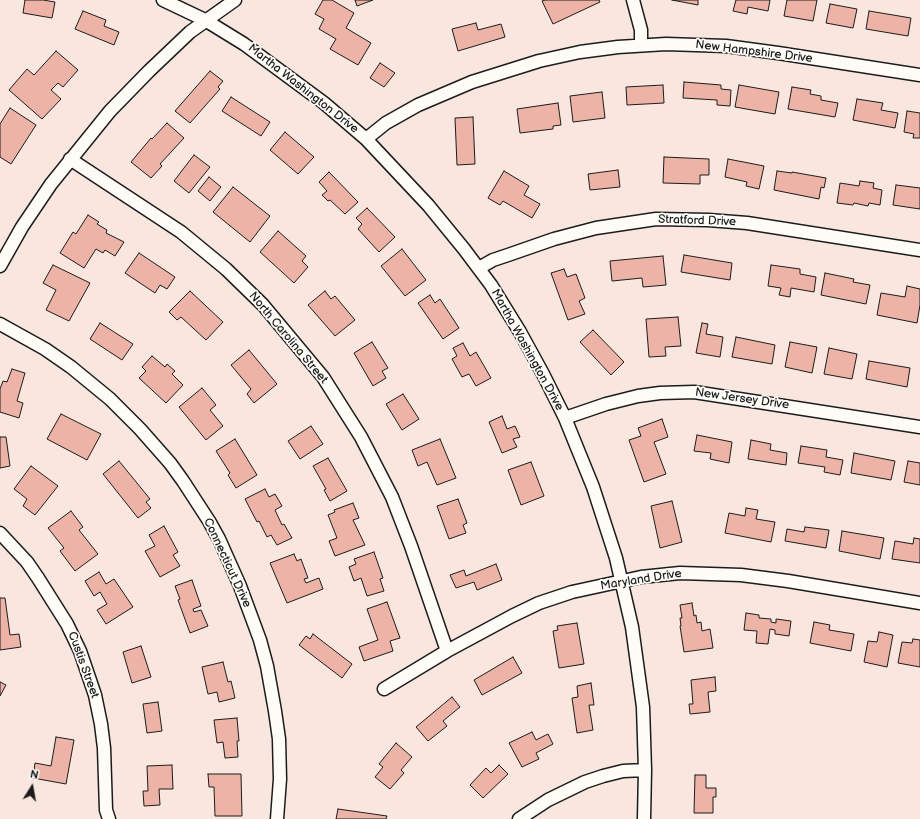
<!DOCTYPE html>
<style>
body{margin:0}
#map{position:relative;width:920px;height:819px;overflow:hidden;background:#f8e6df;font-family:"Balsamiq Sans",sans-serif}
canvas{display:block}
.north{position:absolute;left:12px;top:767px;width:40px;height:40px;-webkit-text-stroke:3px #fdfcf7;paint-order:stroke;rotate:11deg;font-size:11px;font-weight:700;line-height:16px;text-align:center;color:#1c1c1c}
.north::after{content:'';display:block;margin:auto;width:14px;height:18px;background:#1c1c1c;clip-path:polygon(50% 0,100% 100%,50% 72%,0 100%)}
</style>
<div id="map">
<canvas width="920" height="819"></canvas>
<div class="north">N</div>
</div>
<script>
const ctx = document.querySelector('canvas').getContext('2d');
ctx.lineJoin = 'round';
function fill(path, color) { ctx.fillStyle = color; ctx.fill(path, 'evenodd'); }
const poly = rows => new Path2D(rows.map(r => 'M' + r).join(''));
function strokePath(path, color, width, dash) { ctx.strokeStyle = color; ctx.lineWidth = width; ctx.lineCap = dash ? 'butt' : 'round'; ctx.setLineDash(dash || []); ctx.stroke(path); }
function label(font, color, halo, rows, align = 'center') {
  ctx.font = font + ' "Balsamiq Sans",sans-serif'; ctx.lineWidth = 3.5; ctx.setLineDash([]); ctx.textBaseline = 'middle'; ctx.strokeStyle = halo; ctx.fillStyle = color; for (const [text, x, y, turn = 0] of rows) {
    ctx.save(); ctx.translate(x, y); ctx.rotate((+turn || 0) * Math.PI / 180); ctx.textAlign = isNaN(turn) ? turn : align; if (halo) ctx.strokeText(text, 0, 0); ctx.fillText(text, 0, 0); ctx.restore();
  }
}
const building = poly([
 [25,0,43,0,55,2,52,18,23,13,25,0],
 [323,0,332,0,354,13,346,28,371,43,358,65,330,49,336,39,319,29,324,19,315,14,323,0],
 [355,0,373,0,357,6,355,0],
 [545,0,599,0,600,2,553,24,542,1,545,0],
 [672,0,698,0,698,5,672,0],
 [736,0,770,0,768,11,748,7,747,14,733,11,736,0],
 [787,0,817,0,813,21,784,16,787,0],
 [830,4,857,9,853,28,826,23,830,4],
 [83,11,106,20,104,26,119,32,114,45,75,29,83,11],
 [869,11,911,18,908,36,866,29,869,11],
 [476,23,478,30,501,24,505,37,458,51,452,29,476,23],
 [56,51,78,70,63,87,58,83,51,90,61,99,42,119,9,90,27,69,34,75,56,51],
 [380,63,395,73,384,87,370,78,380,63],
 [210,71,223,81,218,87,220,89,190,123,175,111,210,71],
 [684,82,721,85,721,89,731,90,730,106,717,105,717,100,683,98,684,82],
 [663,85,664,103,627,105,626,87,663,85],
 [739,85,779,92,775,114,735,107,739,85],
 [792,87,811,90,810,94,821,96,821,100,838,103,835,117,788,109,792,87],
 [602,92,605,118,573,122,570,96,602,92],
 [231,97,270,122,261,136,222,111,231,97],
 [857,99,883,103,881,110,898,113,895,128,853,120,857,99],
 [558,103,561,125,553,126,553,129,520,133,517,109,558,103],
 [10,108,36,125,11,164,0,157,0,124,10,108],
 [907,111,920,113,920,138,913,138,914,134,904,132,907,111],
 [473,117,475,164,457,165,455,118,473,117],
 [167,123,184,138,160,164,162,166,151,178,131,162,151,138,152,139,167,123],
 [285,132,314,157,298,174,270,150,285,132],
 [194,155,210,167,189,193,174,181,194,155],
 [664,157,709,159,709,175,700,175,700,184,663,183,664,157],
 [728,159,764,166,759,189,746,186,747,182,725,177,728,159],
 [618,170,620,187,590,190,588,174,618,170],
 [504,171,529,186,524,195,540,204,532,218,503,201,500,205,488,198,504,171],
 [777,171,792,173,792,172,826,178,824,188,821,187,819,199,774,190,777,171],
 [329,172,358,202,345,214,330,200,328,201,322,195,327,191,319,182,329,172],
 [209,177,221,187,210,201,198,191,209,177],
 [860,181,874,183,873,188,882,190,880,205,869,203,868,206,854,203,853,205,837,203,840,183,859,186,860,181],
 [896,185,920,188,920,209,893,205,896,185],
 [233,187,270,216,250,242,213,212,233,187],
 [367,208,395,237,379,252,358,229,362,224,356,218,367,208],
 [88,215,99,222,97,224,107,230,106,233,124,242,115,256,105,250,103,253,96,249,84,268,60,253,73,232,76,234,88,215],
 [278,231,306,256,302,261,308,267,294,283,260,252,278,231],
 [402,249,426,280,405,296,381,266,402,249],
 [139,253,175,277,167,289,160,285,155,293,125,273,139,253],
 [684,255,732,263,730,280,681,272,684,255],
 [663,256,666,285,643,287,642,278,612,281,610,261,663,256],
 [53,265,90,283,69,321,46,310,56,290,43,283,53,265],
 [771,265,800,269,800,274,816,277,814,292,791,288,790,297,779,295,781,288,768,286,771,265],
 [564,269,567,277,576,274,585,298,579,301,585,314,568,320,551,273,564,269],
 [825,273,854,279,853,282,870,285,866,304,821,295,825,273],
 [907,286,920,289,920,305,917,323,877,315,881,293,905,297,907,286],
 [190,291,223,322,206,340,181,317,177,320,169,312,190,291],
 [325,291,331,299,335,296,355,320,335,336,308,305,325,291],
 [430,295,435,303,440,299,459,328,443,339,418,303,430,295],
 [678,317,681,346,665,347,666,356,649,357,646,319,678,317],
 [100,323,133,344,122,360,90,339,100,323],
 [702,323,708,324,706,334,723,337,720,357,696,353,702,323],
 [593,330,624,362,611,375,580,342,593,330],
 [736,337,775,345,772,364,732,357,736,337],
 [372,342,388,368,382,371,386,378,373,386,354,353,372,342],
 [790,342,817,347,812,373,785,367,790,342],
 [463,343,470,356,476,352,491,378,476,386,469,374,462,377,452,359,457,356,453,348,463,343],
 [829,348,857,354,852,379,824,374,829,348],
 [249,350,277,384,254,403,247,394,251,389,231,365,249,350],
 [152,356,165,367,167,364,175,371,172,374,183,385,166,403,139,378,146,371,142,367,152,356],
 [869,361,910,368,907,387,866,379,869,361],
 [12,369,25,373,17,401,23,403,19,418,0,412,0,389,3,381,7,382,12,369],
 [202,388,216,405,210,410,223,426,206,440,179,407,202,388],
 [403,394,419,419,402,430,386,404,403,394],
 [61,414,101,434,87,460,47,439,61,414],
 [502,416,507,429,515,426,520,437,513,439,517,447,502,453,489,422,502,416],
 [662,419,668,437,654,442,666,474,644,482,629,440,641,436,638,428,662,419],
 [311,426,323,444,300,459,288,441,311,426],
 [697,435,732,442,729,463,710,459,711,453,694,451,697,435],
 [0,437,6,437,10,466,0,468,0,437],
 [235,439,257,475,236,488,228,475,230,473,216,451,235,439],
 [440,439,456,478,437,485,427,462,418,466,412,450,440,439],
 [751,440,771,444,770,450,787,453,786,465,748,459,751,440],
 [801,446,827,450,826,457,843,460,840,475,824,472,825,467,798,463,801,446],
 [854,453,895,461,891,480,851,473,854,453],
 [328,458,347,491,330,501,324,490,326,489,313,466,328,458],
 [119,461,150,499,146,502,151,508,138,518,103,474,119,461],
 [908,461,920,463,920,485,904,482,908,461],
 [531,462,544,496,521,505,508,470,531,462],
 [31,466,58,486,35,515,23,506,27,499,14,489,31,466],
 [265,489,269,497,275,494,282,506,275,510,282,525,284,524,292,538,277,545,271,535,267,537,259,521,257,522,245,499,265,489],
 [458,499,467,523,463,525,466,533,449,539,437,506,458,499],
 [672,501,682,542,660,548,651,506,672,501],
 [353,503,359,518,353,520,365,545,335,556,329,541,337,538,328,515,335,512,334,510,353,503],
 [746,508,758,510,756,519,775,522,771,542,725,533,729,513,745,516,746,508],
 [71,511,83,527,79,530,98,554,75,571,60,551,64,548,48,528,71,511],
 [164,526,178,552,173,555,180,566,160,577,145,551,155,546,149,535,164,526],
 [805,527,829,530,826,548,785,541,787,529,804,532,805,527],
 [842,531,884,538,880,559,839,551,842,531],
 [914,538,920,539,920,563,892,559,895,541,913,544,914,538],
 [374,552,383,578,380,579,384,591,367,596,361,578,354,581,349,567,356,564,354,559,374,552],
 [294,554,297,561,301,559,308,578,304,579,306,583,319,578,323,589,287,603,270,563,294,554],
 [496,564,502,580,477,590,474,582,456,588,450,575,464,570,466,576,496,564],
 [99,572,106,584,114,579,133,607,106,624,97,610,107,604,100,592,94,596,85,581,99,572],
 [192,580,201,606,193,609,194,612,201,610,208,626,190,633,178,600,180,599,175,586,192,580],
 [0,598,5,598,10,635,19,634,21,647,0,650,0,598],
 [387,602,400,638,390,641,393,651,364,661,359,647,378,640,367,609,387,602],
 [692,603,694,616,696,615,697,623,701,622,702,631,710,629,713,648,684,652,680,626,681,626,680,618,682,618,680,605,692,603],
 [746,613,759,615,759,618,771,619,771,622,776,623,776,619,791,621,789,636,775,634,775,630,770,629,768,644,756,643,757,631,744,630,746,613],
 [814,622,830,625,829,630,854,634,851,651,810,643,814,622],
 [577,623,584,664,559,668,553,631,558,630,557,626,577,623],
 [879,632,893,635,887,667,864,662,868,641,877,642,879,632],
 [313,634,352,664,342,678,299,645,306,636,310,639,313,634],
 [913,639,920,640,920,667,898,663,902,642,912,643,913,639],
 [141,646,151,677,132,683,123,652,141,646],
 [513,657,522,673,482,695,474,680,513,657],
 [223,662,228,682,231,681,235,698,219,702,217,692,208,694,202,667,223,662],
 [715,677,716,691,708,692,710,712,690,714,689,704,693,704,691,680,715,677],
 [0,682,6,685,0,696,0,682],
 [591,683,594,705,589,705,593,730,577,733,572,698,578,697,577,686,591,683],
 [452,697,460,707,443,721,447,726,428,741,416,727,452,697],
 [158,702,162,731,147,733,143,704,158,702],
 [237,718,239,741,237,741,238,757,225,758,223,742,217,743,214,720,237,718],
 [532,732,536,740,548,734,553,744,536,753,539,759,522,767,509,743,532,732],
 [56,737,74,740,66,784,33,778,35,763,51,766,56,737],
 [396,743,412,757,401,770,404,773,390,789,375,777,383,767,379,764,396,743],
 [172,765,173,789,159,789,160,805,144,806,143,791,148,791,147,766,172,765],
 [499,765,508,774,483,798,470,785,486,768,491,773,499,765],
 [208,774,241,774,242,816,215,816,214,787,209,787,208,774],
 [695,775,706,775,706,788,716,788,716,797,713,797,713,813,694,813,695,775],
 [338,809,387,816,386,819,336,819,338,809]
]);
fill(building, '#edb3a7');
strokePath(building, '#1c1c1c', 1);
const minor = poly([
 [163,0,205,20,244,44,324,103,366,139,428,205,464,249,491,285,520,332,543,374,565,418,593,487,616,558,632,627,643,707,645,770,644,819],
 [633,0,641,30,641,45],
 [366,139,386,123,418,105,472,82,539,61,580,52,618,47,666,44,726,46,778,53,920,75],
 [70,159,181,232,226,269,263,305,323,377,361,437,392,497,411,546,447,651],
 [0,266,22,227,51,184,110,111,149,71,190,32,235,0],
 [479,268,493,260,508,255,554,239,596,228,656,219,708,220,747,223,920,250],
 [0,324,45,349,71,367,110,399,140,429,170,463,183,481,209,521,219,539,240,586,260,640,267,666,275,711,279,739,280,779,277,819],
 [565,418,606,404,638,396,660,393,694,392,920,427],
 [0,533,27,562,38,578,67,624,80,651,95,695,101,724,104,748,106,810,109,819],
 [384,689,447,651,512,616,539,603,572,592,641,577,680,573,741,575,788,581,920,603],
 [519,819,548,800,585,782,603,776,623,771,645,770]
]);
strokePath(minor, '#1c1c1c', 15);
strokePath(minor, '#fdfcf7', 12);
label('12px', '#1c1c1c', '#fdfcf7', [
 ["New Hampshire Drive",754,52,7],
 ["Martha Washington Drive",303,89,38],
 ["Stratford Drive",697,221,2],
 ["North Carolina Street",288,338,50],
 ["Martha Washington Drive",527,350,61],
 ["New Jersey Drive",742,399,8],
 ["Connecticut Drive",227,563,65],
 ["Maryland Drive",641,580,-9],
 ["Custis Street",83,665,70]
]);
</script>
